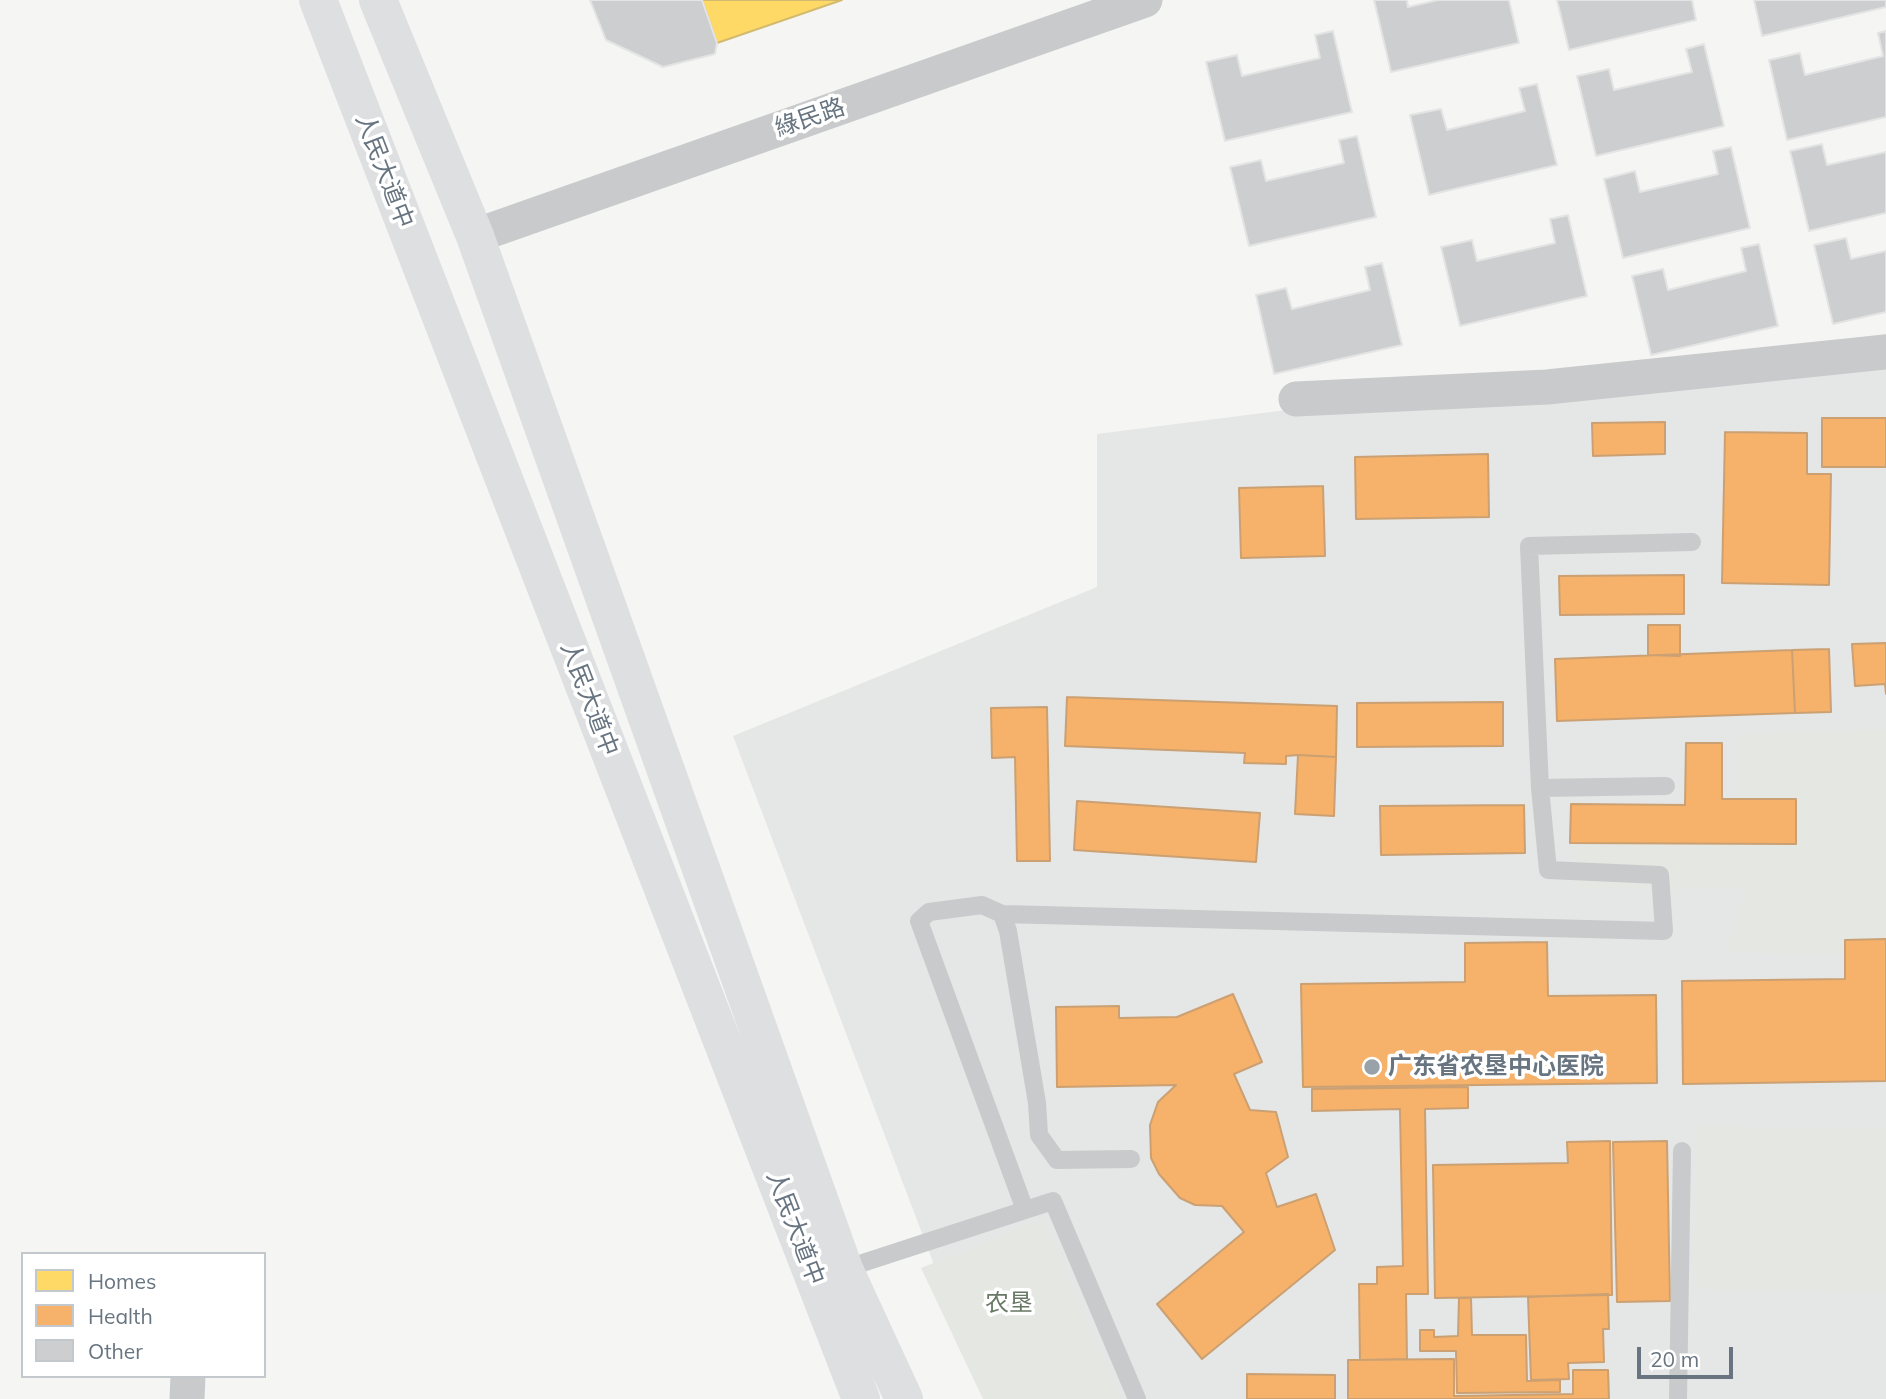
<!DOCTYPE html>
<meta charset="utf-8">
<style>
body{margin:0}
#map{position:relative;width:1886px;height:1399px;overflow:hidden;background:#f5f5f4;font-family:Mulish,sans-serif}
canvas{display:block}
.legend{position:absolute;left:21px;top:1252px;width:245px;height:126px;box-sizing:border-box;background:#fff;border:2px solid #c3c8cd;margin:0;padding:9px 12px;list-style:none;font-size:21px;color:#687581}
.legend li{display:flex;align-items:center;gap:14px;height:35px}
.legend b{width:35px;border:2px solid #c3c8cd}
.scale{position:absolute;left:1637px;top:1347px;width:96px;height:32px;box-sizing:border-box;border:4px solid #687581;border-top:0;padding-left:9px;font-size:21px;line-height:24px;white-space:nowrap;color:#687581;-webkit-text-stroke:5px #fff;paint-order:stroke}
</style>
<div id="map">
<canvas width="1886" height="1399"></canvas>
<ul class="legend">
<li><b style="height:19px;background:#ffd966"></b>Homes</li>
<li><b style="height:19px;background:#f6b26b"></b>Health</li>
<li><b style="height:19px;background:#cdcecf"></b>Other</li>
</ul>
<div class="scale">20 m</div>
</div>
<script>
const ctx = document.querySelector('canvas').getContext('2d');
ctx.lineJoin = 'round';
function fill(path, color) { ctx.fillStyle = color; ctx.fill(path, 'evenodd'); }
const poly = rows => new Path2D(rows.map(r => 'M' + r).join(''));
function strokePath(path, color, width, dash) { ctx.strokeStyle = color; ctx.lineWidth = width; ctx.lineCap = dash ? 'butt' : 'round'; ctx.setLineDash(dash || []); ctx.stroke(path); }
function label(font, color, halo, rows, align = 'center') {
  ctx.font = font + ' Mulish,"Noto Sans SC",sans-serif'; ctx.lineWidth = 7; ctx.setLineDash([]); ctx.textBaseline = 'middle'; ctx.strokeStyle = halo; ctx.fillStyle = color; for (const [text, x, y, turn = 0] of rows) {
    ctx.save(); ctx.translate(x, y); ctx.rotate((+turn || 0) * Math.PI / 180); ctx.textAlign = isNaN(turn) ? turn : align; if (halo) ctx.strokeText(text, 0, 0); ctx.fillText(text, 0, 0); ctx.restore();
  }
}
fill(poly([
 [1886,334,1886,1399,985,1399,733,736,1097,587,1097,434]
]), '#e5e6e6');
fill(poly([
 [1886,729,1886,954,1724,953,1746,889,1577,889,1570,843,1796,844,1796,799,1740,799,1738,733],
 [1696,1126,1886,1129,1886,1293,1693,1289],
 [1043,1220,1121,1399,983,1399,921,1268]
]), '#e4e7e2');
const homes = poly([
 [702,0,842,0,717,43,702,0]
]);
fill(homes, '#ffd966');
strokePath(homes, '#d2bb6e', 2);
const health = poly([
 [1822,418,1886,418,1886,467,1822,467,1822,418],
 [1665,422,1665,454,1593,456,1592,423,1665,422],
 [1725,432,1807,433,1807,474,1831,474,1829,585,1722,583,1725,432],
 [1488,454,1489,517,1356,519,1355,457,1488,454],
 [1323,486,1325,556,1241,558,1239,488,1323,486],
 [1684,575,1684,614,1560,615,1559,576,1684,575],
 [1648,625,1680,625,1680,656,1648,655,1648,625],
 [1886,643,1886,694,1885,684,1855,686,1852,644,1886,643],
 [1829,649,1831,712,1795,713,1792,650,1829,649],
 [1792,650,1795,713,1557,721,1555,659,1792,650],
 [1067,697,1337,706,1336,757,1298,755,1286,756,1286,764,1244,763,1245,753,1065,746,1067,697],
 [1503,702,1503,746,1357,747,1357,703,1503,702],
 [1047,707,1050,861,1017,861,1015,757,992,758,991,708,1047,707],
 [1686,743,1722,743,1722,799,1796,799,1796,844,1570,843,1571,804,1685,805,1686,743],
 [1298,755,1336,757,1334,816,1295,814,1298,755],
 [1077,801,1260,813,1256,862,1074,850,1077,801],
 [1524,805,1525,853,1381,855,1380,806,1524,805],
 [1886,939,1886,1081,1683,1084,1682,981,1845,979,1845,940,1886,939],
 [1547,942,1548,996,1656,995,1657,1083,1303,1087,1301,984,1465,982,1465,943,1547,942],
 [1233,994,1262,1062,1234,1074,1250,1110,1276,1112,1288,1157,1266,1173,1277,1207,1316,1194,1335,1250,1202,1359,1157,1304,1244,1232,1222,1206,1195,1205,1180,1198,1159,1174,1151,1158,1150,1125,1158,1102,1176,1085,1057,1087,1056,1007,1119,1006,1119,1018,1177,1017,1233,994],
 [1468,1087,1468,1108,1425,1109,1428,1294,1406,1294,1407,1359,1360,1360,1359,1284,1377,1284,1377,1267,1403,1266,1400,1109,1312,1111,1312,1089,1468,1087],
 [1610,1141,1612,1295,1435,1298,1433,1165,1568,1163,1567,1142,1610,1141],
 [1667,1141,1670,1301,1617,1302,1613,1142,1667,1141],
 [1608,1294,1609,1329,1603,1329,1604,1362,1568,1363,1569,1379,1531,1380,1528,1297,1608,1294],
 [1459,1298,1471,1298,1472,1335,1526,1335,1527,1381,1560,1380,1560,1392,1457,1393,1456,1351,1420,1351,1420,1330,1434,1330,1434,1337,1458,1336,1459,1298],
 [1454,1359,1454,1396,1573,1394,1573,1370,1608,1370,1609,1399,1348,1399,1348,1360,1454,1359],
 [1247,1374,1335,1375,1335,1399,1247,1399,1247,1374]
]);
fill(health, '#f6b26b');
strokePath(health, '#cba072', 2);
const building = poly([
 [590,0,702,0,717,43,715,54,663,67,606,40,590,0],
 [1374,0,1407,0,1408,7,1438,0,1509,0,1519,43,1391,72,1374,0],
 [1557,0,1692,0,1696,20,1569,50,1557,0],
 [1754,0,1886,0,1886,7,1762,36,1754,0],
 [1333,31,1352,112,1225,141,1206,62,1237,55,1242,76,1320,58,1315,35,1333,31],
 [1886,31,1886,117,1787,140,1769,60,1800,53,1805,75,1883,56,1878,33,1886,31],
 [1704,44,1724,126,1596,156,1577,76,1609,69,1614,90,1692,72,1686,49,1704,44],
 [1537,84,1557,165,1429,195,1410,115,1441,109,1447,130,1525,111,1519,88,1537,84],
 [1357,136,1376,217,1249,246,1230,167,1261,160,1266,181,1344,163,1339,140,1357,136],
 [1822,144,1827,165,1886,152,1886,213,1809,231,1790,151,1822,144],
 [1731,147,1750,228,1623,258,1604,179,1635,171,1640,192,1718,174,1713,151,1731,147],
 [1568,215,1587,296,1460,326,1441,247,1472,240,1477,261,1555,243,1550,219,1568,215],
 [1846,238,1851,259,1886,251,1886,312,1833,324,1814,245,1846,238],
 [1759,244,1778,326,1651,355,1632,276,1663,269,1668,290,1746,271,1741,248,1759,244],
 [1382,263,1402,345,1274,374,1256,295,1286,288,1292,309,1370,290,1365,267,1382,263]
]);
fill(building, '#cdcecf');
strokePath(building, '#e4e4e4', 2);
strokePath(poly([
 [1540,788,1529,546,1692,542],
 [1002,914,1664,931,1660,875,1548,870,1540,788,1666,786],
 [1025,1210,919,921,929,912,982,905,1002,914,1008,931,1037,1103,1039,1135,1057,1160,1131,1159],
 [844,1269,1053,1201,1137,1399],
 [1678,1399,1682,1151]
]), '#c9cacb', 18);
strokePath(poly([
 [475,236,1145,0],
 [1296,399,1547,387,1886,352],
 [187,1399,188,1376]
]), '#c9cacb', 35);
strokePath(poly([
 [318,0,861,1399],
 [378,0,475,236,844,1269,904,1399]
]), '#dedfe0', 38);
for (const [x, y, r, color] of [
 [1372,1067,9,"#99a2a9"]
]) { const dot = new Path2D(); dot.arc(x, y, r, 0, 2 * Math.PI); ctx.fillStyle = color; ctx.fill(dot); strokePath(dot, '#fff', 2.5); }
label('24px', '#687581', '#fff', [
 ["綠民路",810,118,-19],
 ["人民大道中",384,171,69],
 ["人民大道中",589,699,69],
 ["人民大道中",795,1228,69]
]);
label('bold 24px', '#687581', '#fff', [
 ["广东省农垦中心医院",1388,1067]
], 'left');
label('24px', '#697966', '#fff', [
 ["农垦",1009,1304]
]);
</script>
